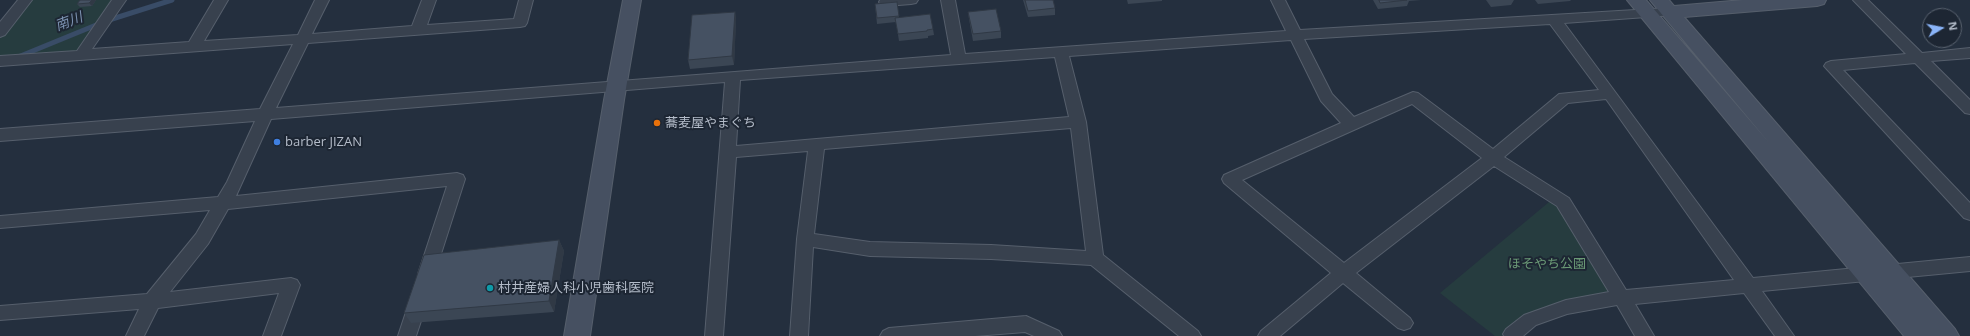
<!DOCTYPE html>
<meta charset="utf-8">
<style>
body{margin:0}
#map{position:relative;width:1970px;height:336px;overflow:hidden;background:#242f3e;font-family:"Open Sans",sans-serif}
canvas{display:block}
.north{position:absolute;left:1922px;top:8px;width:40px;height:40px;box-sizing:border-box;background:#1d2633;border:1px solid #59626f;border-radius:50%;rotate:80deg;font-size:11px;font-weight:700;line-height:16px;text-align:center;color:#b4bcc9}
.north::after{content:'';display:block;margin:auto;width:14px;height:18px;background:#8ab4f8;clip-path:polygon(50% 0,100% 100%,50% 72%,0 100%)}
</style>
<div id="map">
<canvas width="1970" height="336"></canvas>
<div class="north">N</div>
</div>
<script>
const ctx = document.querySelector('canvas').getContext('2d');
ctx.lineJoin = 'round';
function fill(path, color) { ctx.fillStyle = color; ctx.fill(path, 'evenodd'); }
const poly = rows => new Path2D(rows.map(r => 'M' + r).join(''));
function strokePath(path, color, width, dash) { ctx.strokeStyle = color; ctx.lineWidth = width; ctx.lineCap = dash ? 'butt' : 'round'; ctx.setLineDash(dash || []); ctx.stroke(path); }
function label(font, color, halo, rows, align = 'center') {
  ctx.font = font + ' "Open Sans","Noto Sans JP",sans-serif'; ctx.lineWidth = 4; ctx.setLineDash([]); ctx.textBaseline = 'middle'; ctx.strokeStyle = halo; ctx.fillStyle = color; for (const [text, x, y, turn = 0] of rows) {
    ctx.save(); ctx.translate(x, y); ctx.rotate((+turn || 0) * Math.PI / 180); ctx.textAlign = isNaN(turn) ? turn : align; if (halo) ctx.strokeText(text, 0, 0); ctx.fillText(text, 0, 0); ctx.restore();
  }
}
fill(poly([
 [29,0,114,0,81,49,70,55,0,61,0,38],
 [1555,197,1622,297,1566,307,1511,336,1495,336,1440,293]
]), '#263c3f');
strokePath(poly([
 [109,20,172,0],
 [18,57,101,23]
]), '#394c67', 5);
const street = poly([
 [18,0,32,0,5,35,0,37,0,22,18,0],
 [112,0,126,0,92,49,189,42,214,0,228,0,204,41,298,35,315,0,329,0,312,34,412,26,422,0,436,0,427,25,514,19,519,0,533,0,527,23,525,26,520,27,308,43,276,108,951,55,941,0,955,0,965,54,1286,31,1271,0,1285,0,1300,30,1669,8,1674,9,1676,12,1674,15,1564,23,1753,278,1970,257,1970,271,1762,291,1794,336,1775,336,1744,293,1635,304,1654,336,1635,336,1617,305,1567,314,1536,325,1523,336,1504,336,1503,334,1506,329,1524,315,1566,300,1609,292,1557,206,1494,166,1356,273,1410,318,1413,323,1410,328,1404,330,1398,328,1343,283,1280,336,1258,336,1261,331,1331,273,1224,183,1222,179,1224,175,1341,123,1321,101,1291,40,1069,56,1086,122,1103,255,1198,331,1201,336,1179,336,1091,265,991,259,870,256,813,247,808,336,790,336,797,239,808,151,736,157,723,336,705,336,725,82,271,119,236,196,457,173,463,175,465,179,433,279,427,281,421,279,418,274,447,186,228,209,208,244,170,292,291,278,297,280,300,285,281,336,263,336,279,293,158,308,144,336,126,336,139,309,0,320,0,306,147,294,196,234,210,210,0,228,0,216,218,197,227,182,255,121,0,141,0,129,260,109,293,44,0,66,0,56,77,51,112,0],
 [1550,24,1599,90,1559,94,1493,149,1418,93,1413,92,1354,117,1332,94,1304,39,1550,24],
 [1055,57,1069,117,736,146,740,80,1055,57],
 [1606,99,1734,280,1626,290,1569,198,1504,157,1568,103,1606,99],
 [1412,104,1482,158,1344,263,1242,180,1412,104],
 [1071,128,1086,251,991,245,870,242,814,234,824,149,1071,128],
 [880,0,918,0,916,3,911,4,886,6,881,5,879,2,880,0],
 [1853,0,1868,0,1922,53,1970,48,1970,58,1931,61,1970,100,1970,114,1965,113,1915,63,1843,70,1970,203,1970,220,1964,218,1824,66,1826,63,1831,61,1906,54,1853,0],
 [418,296,424,298,427,303,416,336,398,336,409,303,412,298,418,296],
 [1026,316,1059,331,1062,336,1034,336,1025,332,975,336,880,336,883,331,889,328,1026,316]
]);
const secondary = poly([
 [623,0,641,0,624,100,590,336,564,336,604,100,623,0],
 [1627,0,1646,0,1771,145,1650,0,1669,0,1674,6,1743,0,1826,0,1824,4,1817,6,1684,17,1955,329,1959,336,1904,336,1627,0]
]);
strokePath(street, '#565f6c', 2);
strokePath(secondary, '#565f6c', 2);
fill(street, '#38414e');
fill(secondary, '#465061');
fill(poly([
 [80,0,96,0,92,6,80,7,77,4],
 [1023,0,1053,0,1055,8,1055,15,1028,17],
 [1127,0,1162,0,1162,1,1128,4],
 [1373,0,1421,0,1409,1,1407,6,1378,9],
 [1486,0,1514,0,1511,5,1491,7],
 [1535,0,1571,0,1570,1,1538,4],
 [897,2,899,18,933,29,934,35,928,36,928,38,899,41,896,22,877,24,875,4],
 [735,12,736,20,734,65,690,69,688,60],
 [968,12,1001,31,1001,38,973,41,969,19],
 [559,240,564,251,554,312,411,323,404,313]
]), '#3b4654');
fill(poly([
 [92,0,96,0,92,6,89,3],
 [735,12,736,20,734,65,732,56],
 [559,240,564,251,554,312,549,301]
]), '#303945');
const building = poly([
 [80,0,92,0,89,3,77,4,80,0],
 [1025,0,1053,0,1055,8,1028,11,1025,0],
 [1379,0,1407,0,1380,3,1379,0],
 [897,2,899,16,877,18,875,4,897,2],
 [996,9,1001,31,973,34,968,12,996,9],
 [735,12,732,56,688,60,692,15,735,12],
 [930,14,933,29,927,30,927,31,898,34,895,18,930,14],
 [559,240,549,301,404,313,424,255,559,240]
]);
fill(building, '#455162');
strokePath(building, '#303945', 1);
for (const [x, y, r, color] of [
 [657,123,4,"#e8710a"],
 [277,142,4,"#3f7fe0"],
 [490,288,4,"#0f9aa8"]
]) { const dot = new Path2D(); dot.arc(x, y, r, 0, 2 * Math.PI); ctx.fillStyle = color; ctx.fill(dot); strokePath(dot, '#1d2633', 1.5); }
label('13px', '#b4bcc9', '#1d2633', [
 ["蕎麦屋やまぐち",665,123],
 ["barber JIZAN",285,142],
 ["村井産婦人科小児歯科医院",498,288]
], 'left');
label('13px', '#6b9a76', '#1d2633', [
 ["ほそやち公園",1547,264]
]);
label('italic 14px', '#7c92b1', '#1d2633', [
 ["南川",69,22,-21]
]);
</script>
